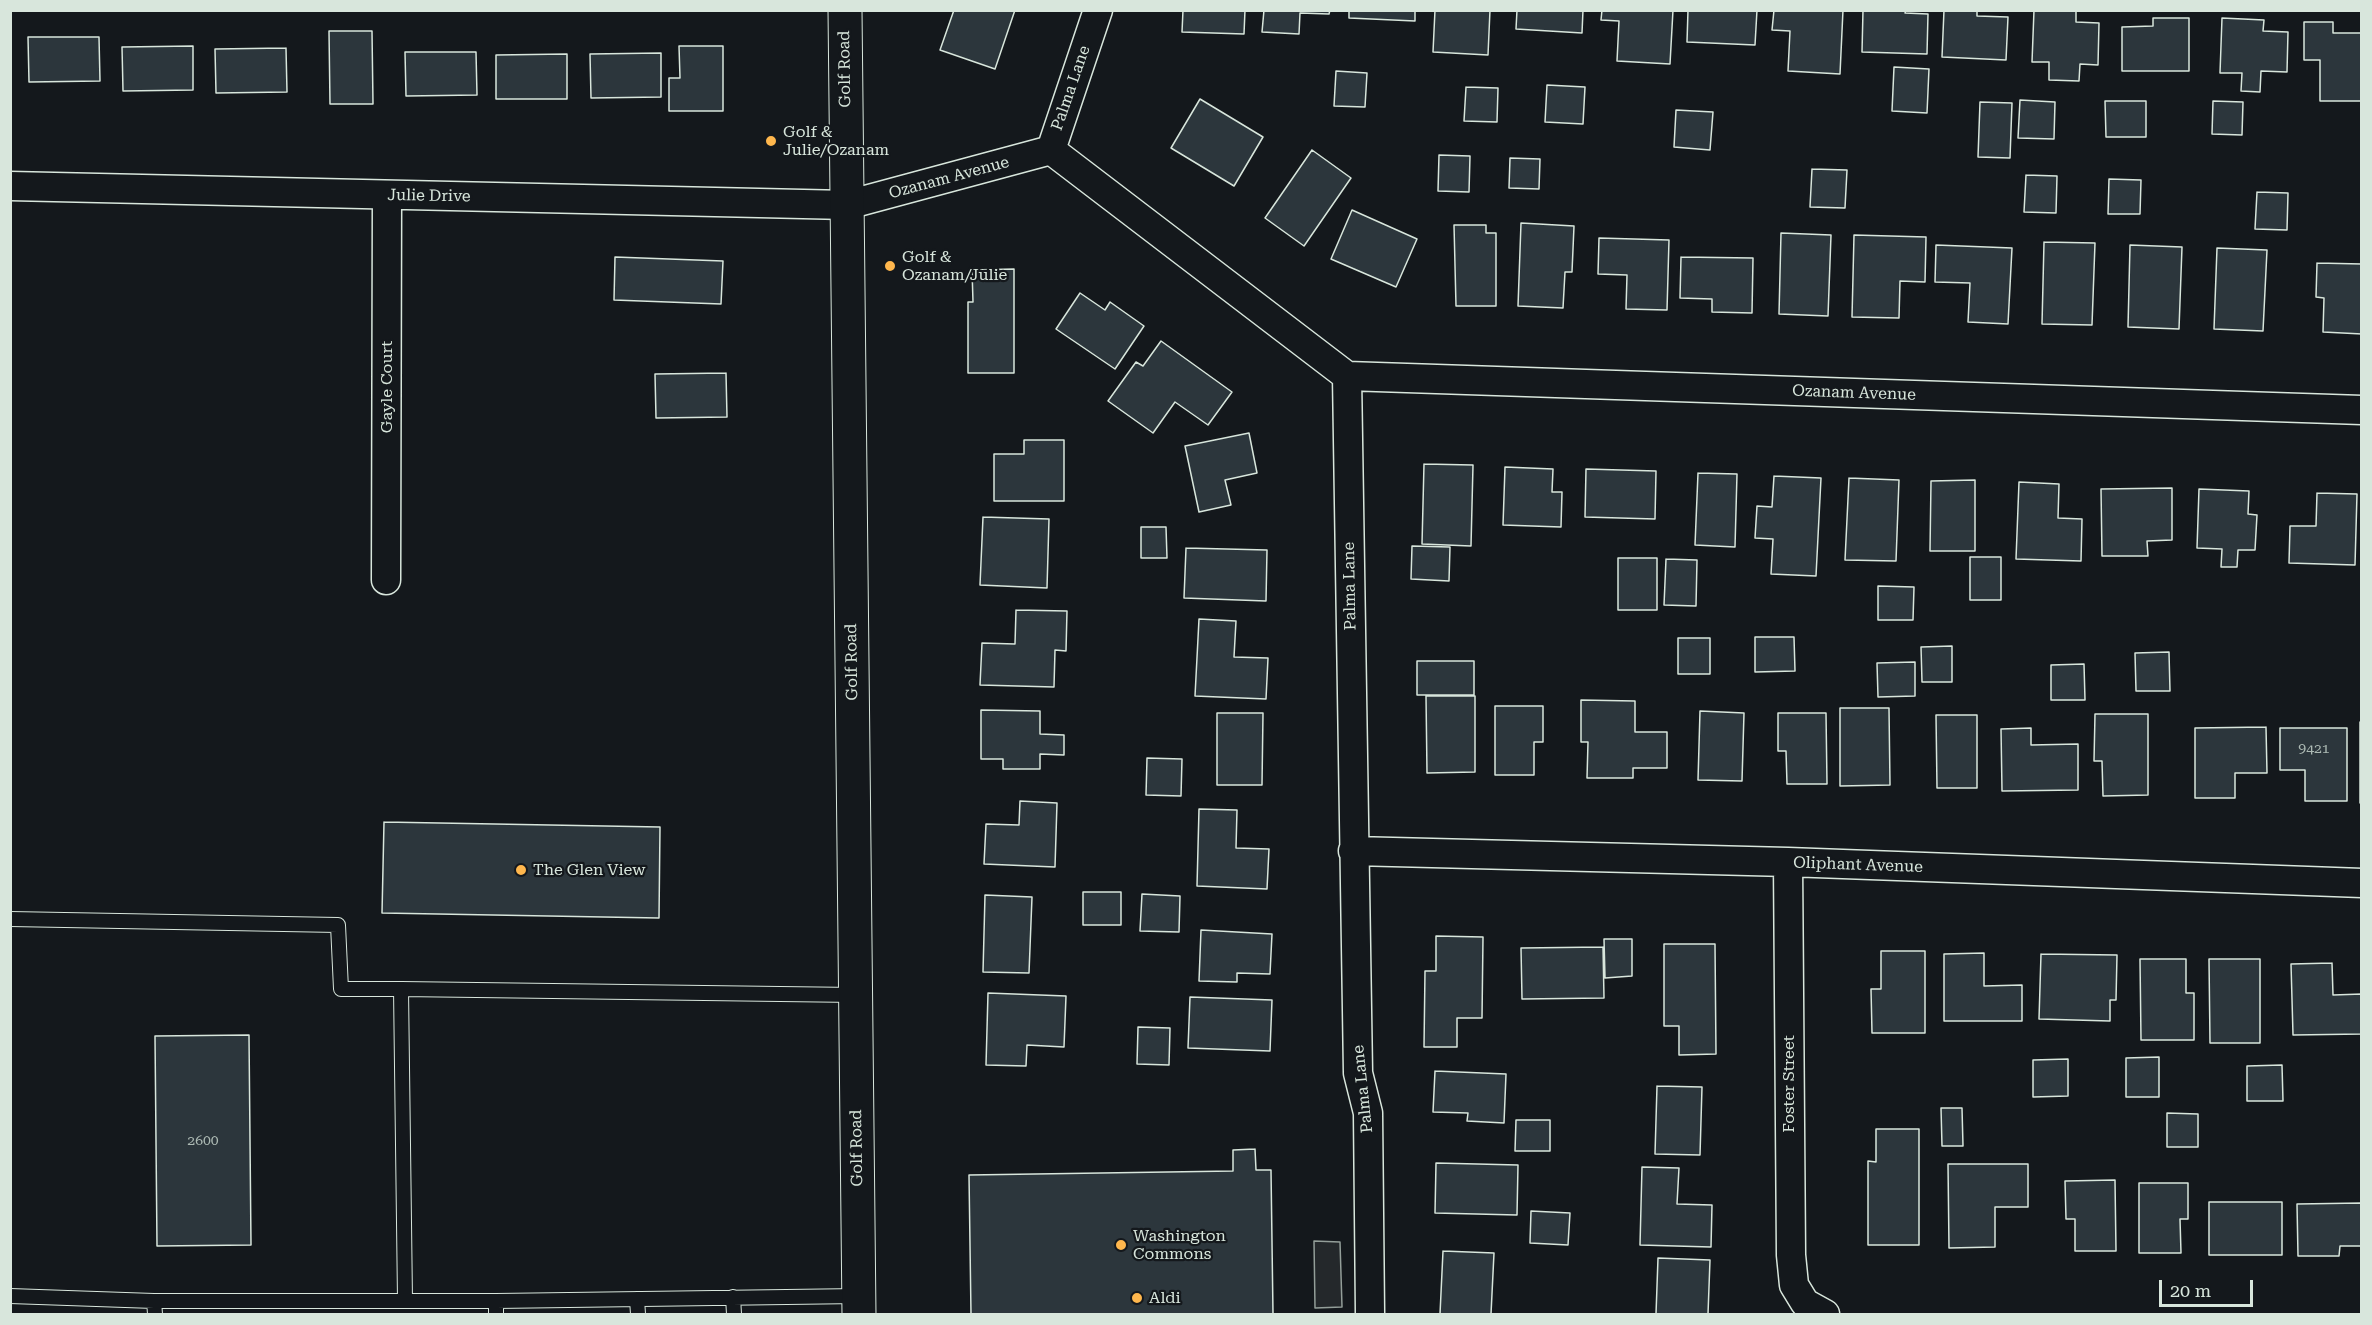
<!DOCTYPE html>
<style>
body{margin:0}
#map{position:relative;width:2372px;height:1325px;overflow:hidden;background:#14181c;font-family:"Roboto Serif",serif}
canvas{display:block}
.frame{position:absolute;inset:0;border:12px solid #d8e6dc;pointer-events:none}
.scale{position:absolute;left:2159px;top:1280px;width:94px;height:27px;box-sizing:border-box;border:3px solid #d8e6dc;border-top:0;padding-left:8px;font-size:18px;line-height:21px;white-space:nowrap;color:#d8e6dc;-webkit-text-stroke:4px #14181c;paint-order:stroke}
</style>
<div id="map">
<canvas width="2372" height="1325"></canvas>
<div class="frame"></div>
<div class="scale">20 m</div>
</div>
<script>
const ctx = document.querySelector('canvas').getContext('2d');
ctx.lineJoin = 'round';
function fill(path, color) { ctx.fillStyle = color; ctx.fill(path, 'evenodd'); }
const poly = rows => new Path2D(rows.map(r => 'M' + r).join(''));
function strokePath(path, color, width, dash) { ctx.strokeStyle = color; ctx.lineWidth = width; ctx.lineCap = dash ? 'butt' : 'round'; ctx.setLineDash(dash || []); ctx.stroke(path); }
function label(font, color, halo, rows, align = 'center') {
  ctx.font = font + ' "Roboto Serif",serif'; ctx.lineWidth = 4.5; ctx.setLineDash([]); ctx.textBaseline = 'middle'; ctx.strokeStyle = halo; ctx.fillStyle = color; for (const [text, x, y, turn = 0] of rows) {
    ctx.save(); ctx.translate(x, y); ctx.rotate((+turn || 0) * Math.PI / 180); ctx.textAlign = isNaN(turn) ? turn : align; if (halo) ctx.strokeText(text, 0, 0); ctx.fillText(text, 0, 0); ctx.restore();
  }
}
const parking = poly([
 [1314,1241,1340,1242,1342,1307,1315,1308,1314,1241]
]);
fill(parking, '#24282b');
strokePath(parking, '#939e99', 1.5);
const building = poly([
 [954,10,1015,10,995,69,940,50,954,10],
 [1183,10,1245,10,1244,34,1182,32,1183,10],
 [1264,10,1330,10,1329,14,1300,13,1299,34,1262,32,1264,10],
 [1349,10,1415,10,1415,21,1349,18,1349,10],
 [1435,10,1490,10,1488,55,1433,52,1435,10],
 [1517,10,1583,10,1582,33,1516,29,1517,10],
 [1602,10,1673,10,1670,64,1617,61,1619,21,1601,20,1602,10],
 [1688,10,1757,10,1755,45,1687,42,1688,10],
 [1774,10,1843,10,1840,74,1788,71,1790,31,1772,30,1774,10],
 [1863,10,1906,10,1905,13,1928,14,1927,54,1862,52,1863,10],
 [1944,10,1977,10,1977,16,2008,17,2006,60,1942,57,1944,10],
 [2034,10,2076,10,2076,22,2099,23,2098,65,2080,64,2079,81,2049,80,2049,62,2032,62,2034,10],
 [2153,18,2189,18,2189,71,2122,71,2122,27,2153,26,2153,18],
 [2222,18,2264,20,2263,31,2288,32,2287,72,2261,71,2260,92,2241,91,2242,73,2220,73,2222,18],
 [2304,22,2333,22,2333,33,2362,33,2362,101,2320,101,2320,60,2304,60,2304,22],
 [329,31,372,31,373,104,330,104,329,31],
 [28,37,99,37,100,81,29,82,28,37],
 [193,46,193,90,123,91,122,47,193,46],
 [679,46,723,46,723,111,669,111,669,78,680,78,679,46],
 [286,48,287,92,216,93,215,49,286,48],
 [405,52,476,52,477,95,406,96,405,52],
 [661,53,661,97,591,98,590,54,661,53],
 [567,54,567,99,496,99,496,55,567,54],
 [1894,67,1929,69,1927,113,1892,111,1894,67],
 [1336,71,1367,73,1365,107,1334,106,1336,71],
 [1547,85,1585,87,1583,124,1545,122,1547,85],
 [1466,87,1498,88,1497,122,1464,121,1466,87],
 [1200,99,1263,137,1234,186,1171,148,1200,99],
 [2020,100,2055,102,2054,139,2018,138,2020,100],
 [2105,101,2146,101,2146,137,2106,137,2105,101],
 [2213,101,2243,102,2242,135,2212,134,2213,101],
 [1980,102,2012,103,2010,158,1978,157,1980,102],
 [1676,110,1713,112,1710,150,1674,147,1676,110],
 [1312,150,1351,178,1304,246,1265,218,1312,150],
 [1439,155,1470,156,1469,192,1438,191,1439,155],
 [1510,158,1540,159,1539,189,1509,188,1510,158],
 [1812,169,1847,170,1845,208,1810,207,1812,169],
 [2026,175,2057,176,2056,213,2024,212,2026,175],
 [2109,179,2141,180,2140,214,2108,214,2109,179],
 [2257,192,2288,193,2287,230,2255,229,2257,192],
 [1352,210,1417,239,1396,287,1331,259,1352,210],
 [1521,223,1574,226,1572,272,1565,272,1563,308,1518,306,1521,223],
 [1454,225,1486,225,1486,233,1496,233,1496,306,1456,306,1454,225],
 [1781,233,1831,235,1828,316,1779,314,1781,233],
 [1854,235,1926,237,1925,282,1900,281,1899,318,1852,317,1854,235],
 [1599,238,1669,240,1667,310,1626,309,1627,275,1598,274,1599,238],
 [2044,242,2095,243,2092,325,2042,324,2044,242],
 [1936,245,2012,248,2008,324,1968,322,1970,283,1935,282,1936,245],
 [2130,245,2182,247,2179,329,2128,327,2130,245],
 [2217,248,2267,250,2263,331,2214,329,2217,248],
 [615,257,723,261,721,304,614,300,615,257],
 [1681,257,1753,258,1752,313,1712,312,1712,299,1680,298,1681,257],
 [2317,263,2362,264,2362,334,2323,332,2324,298,2316,297,2317,263],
 [1014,269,1014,373,968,373,968,302,973,302,972,270,1014,269],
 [1080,293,1105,310,1110,302,1144,326,1115,369,1056,329,1080,293],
 [1161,341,1232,392,1208,425,1175,402,1153,433,1108,401,1136,362,1143,366,1161,341],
 [726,373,727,417,656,418,655,374,726,373],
 [1249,433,1257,473,1225,480,1231,505,1199,512,1185,446,1249,433],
 [1024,440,1064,440,1064,501,994,501,994,454,1024,454,1024,440],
 [1424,464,1473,465,1471,546,1422,544,1424,464],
 [1505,467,1553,469,1552,492,1562,492,1561,527,1503,525,1505,467],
 [1586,469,1656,471,1655,519,1585,517,1586,469],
 [1698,473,1737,474,1735,547,1695,545,1698,473],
 [1774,476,1821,478,1816,576,1771,574,1773,539,1755,538,1757,506,1772,507,1774,476],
 [1849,478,1899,480,1896,561,1845,560,1849,478],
 [1975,480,1975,551,1930,551,1931,481,1975,480],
 [2019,482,2059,484,2058,518,2082,519,2081,561,2016,559,2019,482],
 [2172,488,2172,540,2147,541,2148,556,2102,556,2101,489,2172,488],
 [2199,489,2249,491,2248,514,2257,515,2255,550,2238,550,2237,567,2221,567,2222,549,2197,548,2199,489],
 [2317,493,2357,494,2355,565,2289,563,2290,526,2316,526,2317,493],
 [983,517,1049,519,1047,588,980,585,983,517],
 [1141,527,1166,527,1167,558,1141,558,1141,527],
 [1412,546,1450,547,1449,581,1411,579,1412,546],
 [1186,548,1267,550,1266,601,1184,598,1186,548],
 [1970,557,2001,557,2001,600,1970,600,1970,557],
 [1618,558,1657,558,1657,610,1618,610,1618,558],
 [1666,559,1697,560,1696,606,1664,605,1666,559],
 [1878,586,1914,587,1913,620,1878,620,1878,586],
 [1016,610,1067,611,1066,651,1055,650,1054,687,980,685,982,643,1015,644,1016,610],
 [1199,619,1236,621,1234,657,1268,658,1266,699,1195,696,1199,619],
 [1755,637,1794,637,1795,671,1755,672,1755,637],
 [1678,638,1710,638,1710,674,1678,674,1678,638],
 [1952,646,1952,682,1922,682,1921,647,1952,646],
 [2169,652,2170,691,2136,691,2135,653,2169,652],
 [1417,661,1474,661,1474,695,1417,695,1417,661],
 [1915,662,1915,696,1878,697,1877,663,1915,662],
 [2084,664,2085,700,2051,700,2051,665,2084,664],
 [1426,696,1475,696,1475,772,1427,773,1426,696],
 [1581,700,1635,701,1635,732,1667,732,1667,768,1633,768,1633,778,1587,778,1588,742,1581,742,1581,700],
 [1495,706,1543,706,1543,742,1534,742,1534,775,1495,775,1495,706],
 [1840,708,1889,708,1890,785,1840,786,1840,708],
 [981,710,1040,711,1040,734,1064,735,1064,755,1040,754,1040,769,1003,769,1003,759,981,759,981,710],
 [1700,711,1744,713,1742,781,1698,780,1700,711],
 [1217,713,1263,713,1262,785,1217,785,1217,713],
 [1778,713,1826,713,1827,784,1787,784,1786,751,1778,751,1778,713],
 [2095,714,2148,714,2148,795,2103,796,2102,761,2094,761,2095,714],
 [1936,715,1977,715,1977,788,1937,788,1936,715],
 [2360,722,2362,722,2362,803,2360,803,2360,722],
 [2266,727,2267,773,2235,773,2235,798,2195,798,2195,728,2266,727],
 [2031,728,2031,745,2078,744,2078,790,2002,791,2001,729,2031,728],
 [2280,728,2347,728,2347,801,2305,801,2305,770,2280,770,2280,728],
 [1147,758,1182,759,1181,796,1146,795,1147,758],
 [1020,801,1057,803,1055,867,984,864,986,824,1019,825,1020,801],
 [1199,809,1237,810,1236,848,1269,849,1267,889,1197,886,1199,809],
 [384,822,660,827,659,918,382,913,384,822],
 [1083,892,1121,892,1121,925,1083,925,1083,892],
 [1142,894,1180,896,1179,932,1140,931,1142,894],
 [985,895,1032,897,1029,973,983,972,985,895],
 [1201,930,1272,934,1270,974,1237,973,1237,982,1199,981,1201,930],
 [1436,936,1483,937,1482,1018,1457,1018,1457,1047,1424,1047,1425,971,1436,971,1436,936],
 [1604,939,1632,939,1632,976,1605,978,1604,939],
 [1664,944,1715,944,1716,1054,1679,1055,1679,1026,1664,1026,1664,944],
 [1603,947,1604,998,1522,999,1521,948,1603,947],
 [1881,951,1925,951,1925,1033,1872,1033,1871,989,1881,989,1881,951],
 [1984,953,1984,986,2022,985,2022,1021,1944,1021,1944,954,1984,953],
 [2041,954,2117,955,2116,1000,2110,1000,2110,1021,2039,1019,2041,954],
 [2140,959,2186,959,2186,993,2194,993,2194,1040,2141,1040,2140,959],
 [2209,959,2260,959,2260,1043,2210,1043,2209,959],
 [2332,963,2333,995,2362,994,2362,1034,2293,1035,2291,964,2332,963],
 [988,993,1066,996,1064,1047,1027,1045,1026,1066,986,1065,988,993],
 [1190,997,1272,1000,1270,1051,1188,1048,1190,997],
 [1138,1027,1170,1028,1169,1065,1137,1064,1138,1027],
 [249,1035,251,1245,157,1246,155,1036,249,1035],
 [2159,1057,2159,1097,2126,1097,2126,1058,2159,1057],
 [2068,1059,2068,1096,2033,1097,2033,1060,2068,1059],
 [2282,1065,2283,1101,2247,1101,2247,1066,2282,1065],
 [1435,1071,1506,1074,1504,1123,1467,1121,1468,1113,1433,1112,1435,1071],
 [1657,1086,1702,1087,1700,1155,1655,1154,1657,1086],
 [1941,1108,1962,1108,1963,1146,1942,1146,1941,1108],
 [2167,1113,2198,1114,2198,1147,2167,1147,2167,1113],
 [1516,1120,1550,1120,1550,1151,1515,1151,1516,1120],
 [1876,1129,1919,1129,1919,1245,1868,1245,1868,1161,1876,1162,1876,1129],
 [1255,1149,1256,1170,1271,1170,1273,1314,971,1314,969,1175,1233,1171,1233,1150,1255,1149],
 [1436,1163,1518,1165,1517,1215,1435,1213,1436,1163],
 [1948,1164,2028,1164,2028,1207,1995,1207,1995,1247,1949,1248,1948,1164],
 [1642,1167,1679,1168,1677,1204,1712,1205,1711,1247,1640,1245,1642,1167],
 [2115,1180,2116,1251,2075,1251,2075,1219,2066,1219,2065,1181,2115,1180],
 [2139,1183,2188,1183,2188,1219,2180,1219,2181,1253,2139,1253,2139,1183],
 [2209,1202,2282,1202,2282,1255,2209,1255,2209,1202],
 [2362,1203,2362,1246,2340,1246,2339,1256,2298,1256,2297,1204,2362,1203],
 [1531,1211,1570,1213,1568,1245,1530,1243,1531,1211],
 [1443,1251,1494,1253,1491,1314,1440,1314,1443,1251],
 [1658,1258,1710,1260,1708,1314,1656,1314,1658,1258]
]);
fill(building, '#2c363c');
strokePath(building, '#d8e6dc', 1.5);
const lane = poly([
 [10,919,338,925,341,989,401,989],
 [10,1296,154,1301],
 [733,1297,734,1314],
 [637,1299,638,1314],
 [405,1300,401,989,856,995],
 [155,1314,154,1301,496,1301],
 [496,1314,496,1301,859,1296]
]);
const street = poly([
 [1051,150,1347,376],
 [1051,150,1098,10],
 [10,186,847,205,1051,150],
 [1347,376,2362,410],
 [1347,376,1358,1073,1368,1113,1370,1314],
 [386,580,387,195],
 [1353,851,1788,862,2362,883],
 [1788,862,1791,1255,1794,1285,1805,1303,1825,1314]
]);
const primary = poly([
 [845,10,859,1314]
]);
strokePath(lane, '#d8e6dc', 16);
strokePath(street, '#d8e6dc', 31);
strokePath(primary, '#d8e6dc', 35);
strokePath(lane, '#14181c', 14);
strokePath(street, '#14181c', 28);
strokePath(primary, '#14181c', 33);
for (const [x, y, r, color] of [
 [771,141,6,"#ffb74d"],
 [890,266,6,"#ffb74d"],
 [521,870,6,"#ffb74d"],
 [1121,1245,6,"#ffb74d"],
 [1137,1298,6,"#ffb74d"]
]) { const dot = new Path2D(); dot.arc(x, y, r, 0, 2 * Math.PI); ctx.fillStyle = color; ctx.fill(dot); strokePath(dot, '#14181c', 2); }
label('14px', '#adbab4', null, [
 ["9421",2314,749],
 ["2600",203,1141]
]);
label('16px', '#d8e6dc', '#14181c', [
 ["Golf Road",845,69,-91],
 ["Palma Lane",1071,88,-71],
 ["Ozanam Avenue",949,178,-15],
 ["Julie Drive",429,196,1],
 ["Gayle Court",387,387,-90],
 ["Ozanam Avenue",1854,393,2],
 ["Palma Lane",1350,586,-91],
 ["Golf Road",852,662,-91],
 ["Oliphant Avenue",1858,865,2],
 ["Foster Street",1789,1084,-90],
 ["Palma Lane",1363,1089,-96],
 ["Golf Road",857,1148,-91]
]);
label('16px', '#d8e6dc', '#14181c', [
 ["Golf &",783,132],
 ["Julie/Ozanam",783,150],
 ["Golf &",902,257],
 ["Ozanam/Julie",902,275],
 ["The Glen View",533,870],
 ["Washington",1133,1236],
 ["Commons",1133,1254],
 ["Aldi",1149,1298]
], 'left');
</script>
